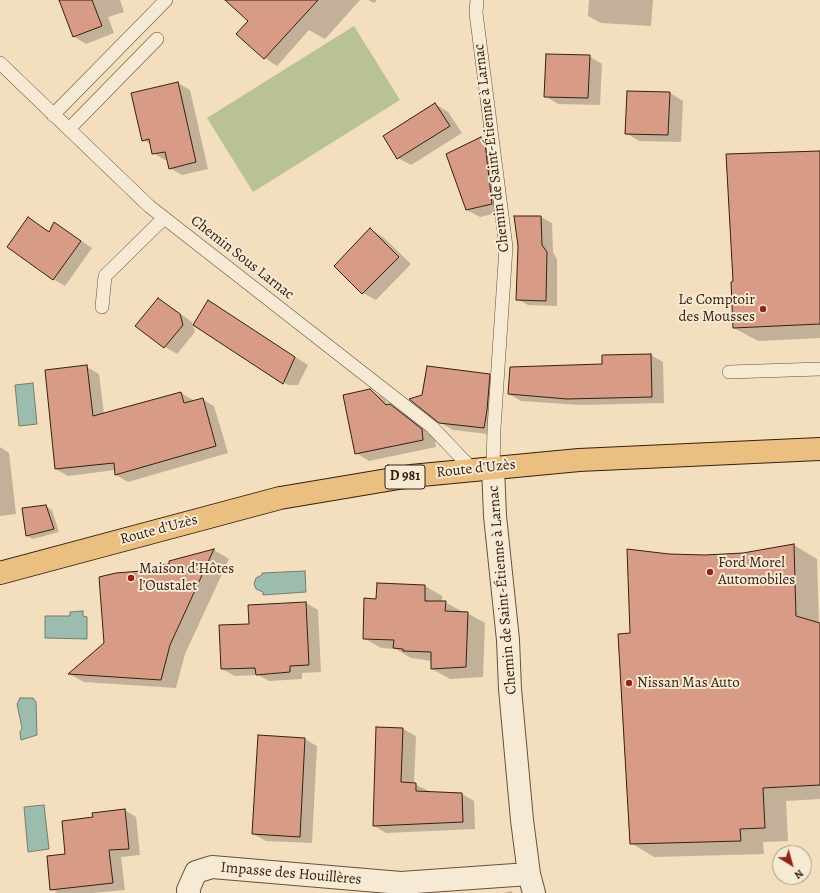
<!DOCTYPE html>
<meta charset="utf-8">
<style>
body{margin:0}
#map{position:relative;width:820px;height:893px;overflow:hidden;background:#f3debe;font-family:Alegreya,serif}
canvas{display:block}
.north{position:absolute;left:772px;top:845px;width:40px;height:40px;box-sizing:border-box;background:#f7ead5;border:1px solid #aa9987;border-radius:50%;rotate:143deg;font-size:11px;font-weight:700;line-height:16px;text-align:center;color:#362012}
.north::after{content:'';display:block;margin:auto;width:14px;height:18px;background:#8f2418;clip-path:polygon(50% 0,100% 100%,50% 72%,0 100%)}
</style>
<div id="map">
<canvas width="820" height="893"></canvas>
<div class="north">N</div>
</div>
<script>
const ctx = document.querySelector('canvas').getContext('2d');
ctx.lineJoin = 'round';
function fill(path, color) { ctx.fillStyle = color; ctx.fill(path, 'evenodd'); }
const poly = rows => new Path2D(rows.map(r => 'M' + r).join(''));
function strokePath(path, color, width, dash) { ctx.strokeStyle = color; ctx.lineWidth = width; ctx.lineCap = dash ? 'butt' : 'round'; ctx.setLineDash(dash || []); ctx.stroke(path); }
function label(font, color, halo, rows, align = 'center') {
  ctx.font = font + ' Alegreya,serif'; ctx.lineWidth = 4; ctx.setLineDash([]); ctx.textBaseline = 'middle'; ctx.strokeStyle = halo; ctx.fillStyle = color; for (const [text, x, y, turn = 0] of rows) {
    ctx.save(); ctx.translate(x, y); ctx.rotate((+turn || 0) * Math.PI / 180); ctx.textAlign = isNaN(turn) ? turn : align; if (halo) ctx.strokeText(text, 0, 0); ctx.fillText(text, 0, 0); ctx.restore();
  }
}
fill(poly([
 [354,26,400,100,253,192,207,118]
]), '#b8c294');
const water = poly([
 [33,383,37,424,19,426,15,385,33,383],
 [305,571,306,592,263,595,263,592,256,589,254,584,256,578,262,575,262,573,305,571],
 [83,611,83,616,87,617,87,639,45,638,45,616,70,616,70,612,83,611],
 [20,698,33,698,36,702,37,735,21,740,20,732,22,728,17,704,20,698],
 [44,805,49,849,28,852,24,807,44,805]
]);
fill(water, '#9cbcae');
strokePath(water, '#737e70', 1);
fill(poly([
 [60,0,120,0,124,12,108,17,114,33,86,44,73,36],
 [232,0,360,0,325,39,309,30,277,66,265,58,238,34,250,21],
 [368,0,377,0,374,3],
 [589,0,653,0,651,26,601,23,588,16],
 [589,56,602,64,600,105,558,104,545,96],
 [178,83,190,90,208,169,182,175,170,168,168,160,165,160,153,153,151,144,143,140],
 [670,93,683,101,681,142,639,141,626,133],
 [435,104,448,112,462,133,411,165,398,158],
 [481,138,494,145,505,211,480,217,467,210],
 [820,152,820,338,758,341,734,328],
 [541,217,552,223,553,252,557,259,557,306,528,305,517,299,519,246],
 [28,218,50,232,55,223,92,248,65,286,53,279],
 [371,230,383,237,411,264,376,300,363,293],
 [158,299,171,307,192,322,195,332,177,354,165,347],
 [209,302,308,365,298,385,288,385,274,377],
 [651,355,663,362,664,403,580,405,521,401,509,394,603,365,603,356],
 [87,367,99,374,104,414,181,393,193,400,193,402,202,399,214,406,228,453,128,482,116,475,115,470,68,476,56,469,46,371],
 [489,375,502,383,497,435,453,430,439,422],
 [370,390,383,398,391,406,403,413,435,438,436,447,369,461,356,453],
 [0,447,9,453,16,514,0,516],
 [46,506,52,510,59,532,33,539,27,536],
 [794,545,817,559,819,624,820,624,820,799,786,801,788,841,763,842,764,854,654,857,631,843,631,634,669,555,705,556,743,554],
 [214,550,229,559,185,654,176,688,84,682,69,674,105,644,141,572,170,565,170,561],
 [425,586,442,596,442,602,445,602,463,612,467,613,485,623,483,677,450,679,432,669,432,661,411,658,396,649,381,648,364,638,377,600],
 [306,603,318,610,321,672,302,673,302,679,269,681,258,675,235,676,222,669,250,625],
 [377,728,403,729,416,736,414,784,429,791,428,793,462,794,474,801,475,829,386,833,374,826],
 [305,739,317,746,312,843,266,841,253,834],
 [125,810,136,817,140,855,121,857,125,890,93,893,58,893,51,889,66,855,94,818],
 [511,891,513,893,503,893]
]), '#0003');
const building = poly([
 [59,0,92,0,102,26,73,37,59,0],
 [225,0,318,0,264,59,236,34,248,21,225,0],
 [546,54,590,55,588,98,544,97,546,54],
 [178,82,196,162,169,169,165,152,152,154,149,139,142,141,131,93,178,82],
 [627,91,670,92,668,135,625,134,627,91],
 [435,103,450,126,397,159,383,136,435,103],
 [481,137,483,144,485,143,492,204,466,210,446,154,481,137],
 [820,151,820,324,733,328,731,282,733,281,726,154,820,151],
 [514,216,541,216,542,245,547,252,546,301,516,300,518,246,514,216],
 [28,217,49,232,54,222,81,241,53,280,7,247,28,217],
 [370,228,399,257,362,294,334,266,370,228],
 [158,298,180,314,183,325,164,348,135,326,158,298],
 [208,300,295,357,283,384,193,325,208,300],
 [651,354,652,397,567,399,508,394,510,367,602,364,602,355,651,354],
 [87,365,93,416,181,392,184,403,203,398,216,446,115,475,114,463,55,469,45,370,87,365],
 [427,366,490,374,487,410,484,428,439,423,409,399,422,395,427,366],
 [370,389,386,405,390,404,422,429,423,440,355,454,343,395,370,389],
 [46,505,54,529,26,536,22,508,46,505],
 [794,544,796,616,820,623,820,785,763,788,765,828,740,829,741,841,630,844,618,634,630,633,627,549,669,554,705,555,743,553,794,544],
 [214,549,170,645,161,680,68,674,104,643,99,577,116,573,141,571,145,567,169,564,169,561,214,549],
 [377,583,425,585,425,601,446,601,445,611,468,612,466,667,431,669,431,652,403,651,403,649,393,648,394,640,363,639,364,598,376,599,377,583],
 [306,602,309,665,290,666,290,672,256,675,255,668,221,669,219,625,249,624,248,605,306,602],
 [376,727,403,728,401,782,416,783,416,791,462,793,463,822,373,826,376,727],
 [258,735,305,738,300,837,252,834,258,735],
 [125,809,129,849,109,850,113,883,50,890,47,856,65,854,62,821,93,817,92,813,125,809]
]);
fill(building, '#d89b85');
strokePath(building, '#362012', 1);
const lane = poly([
 [477,0,476,13,506,247,494,428,493,467],
 [0,63,149,206,432,427,472,469],
 [53,115,166,0],
 [69,129,157,39],
 [102,307,105,276,164,218],
 [729,372,820,369]
]);
const street = poly([
 [493,467,495,516,508,640,510,689,522,820,529,874,534,893],
 [189,893,188,890,196,872,212,867,401,883,529,874]
]);
const primary = poly([
 [0,573,280,498,411,476,579,460,820,449]
]);
strokePath(lane, '#65503d', 14);
strokePath(street, '#65503d', 24);
strokePath(primary, '#362012', 24);
strokePath(lane, '#f7ead5', 13);
strokePath(street, '#f7ead5', 22);
strokePath(primary, '#eabf7f', 22);
for (const [x, y, r, color] of [
 [763,309,4,"#8f2418"],
 [710,572,4,"#8f2418"],
 [131,578,4,"#8f2418"],
 [629,683,4,"#8f2418"]
]) { const dot = new Path2D(); dot.arc(x, y, r, 0, 2 * Math.PI); ctx.fillStyle = color; ctx.fill(dot); strokePath(dot, '#f7ead5', 1.5); }
for (const [x, y, w] of [
 [405,477,40]
]) { const box = new Path2D(); box.roundRect(x - w / 2, y - 12, w, 24, 3); ctx.fillStyle = '#f7ead5'; ctx.fill(box); strokePath(box, '#362012', 1); }
label('bold 14px', '#362012', null, [
 ["D 981",405,477]
]);
label('15px', '#362012', '#f7ead5', [
 ["Chemin de Saint-Étienne à Larnac",492,148,-97],
 ["Chemin Sous Larnac",242,258,38],
 ["Route d'Uzès",476,469,-6],
 ["Route d'Uzès",159,530,-15],
 ["Chemin de Saint-Étienne à Larnac",503,590,-95],
 ["Impasse des Houillères",291,874,5]
]);
label('15px', '#362012', '#f7ead5', [
 ["Le Comptoir",755,300,"right"],
 ["des Mousses",755,317,"right"],
 ["Ford Morel",718,563],
 ["Automobiles",718,580],
 ["Maison d’Hôtes",139,569],
 ["l’Oustalet",139,586],
 ["Nissan Mas Auto",637,683]
], 'left');
</script>
